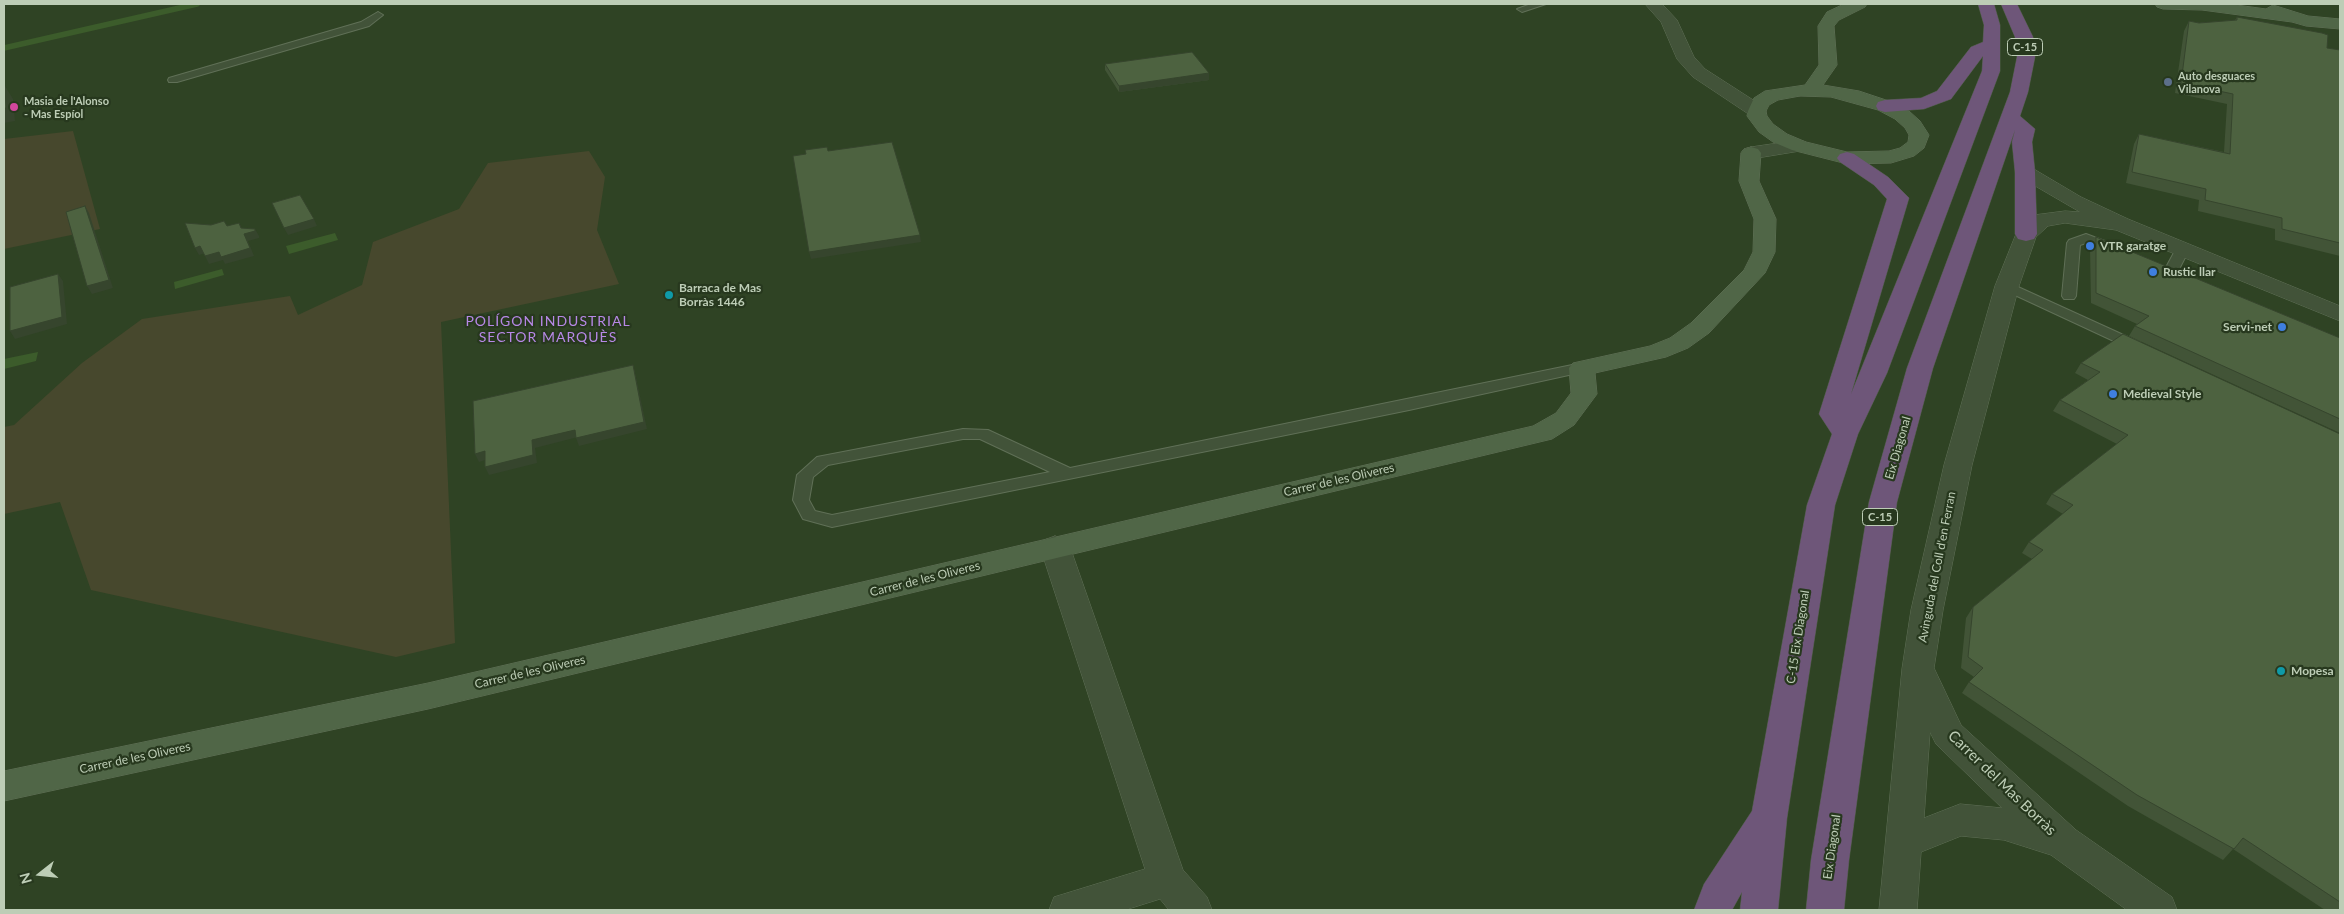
<!DOCTYPE html>
<meta charset="utf-8">
<style>
body{margin:0}
#map{position:relative;width:2344px;height:914px;overflow:hidden;background:#2f4324;font-family:Lato,sans-serif}
canvas{display:block}
.frame{position:absolute;inset:0;border:5px solid #bdcdb6;pointer-events:none}
.north{position:absolute;left:15px;top:849px;width:50px;height:50px;-webkit-text-stroke:4px #27381e;paint-order:stroke;rotate:254deg;font-size:14px;font-weight:700;line-height:20px;text-align:center;color:#bdcdb6}
.north::after{content:'';display:block;margin:auto;width:18px;height:22px;background:#bdcdb6;clip-path:polygon(50% 0,100% 100%,50% 72%,0 100%)}
</style>
<div id="map">
<canvas width="2344" height="914"></canvas>
<div class="frame"></div>
<div class="north">N</div>
</div>
<script>
const ctx = document.querySelector('canvas').getContext('2d');
ctx.lineJoin = 'round';
function fill(path, color) { ctx.fillStyle = color; ctx.fill(path, 'evenodd'); }
const poly = rows => new Path2D(rows.map(r => 'M' + r).join(''));
function strokePath(path, color, width, dash) { ctx.strokeStyle = color; ctx.lineWidth = width; ctx.lineCap = dash ? 'butt' : 'round'; ctx.setLineDash(dash || []); ctx.stroke(path); }
function label(font, color, halo, rows, align = 'center') {
  ctx.font = font + ' Lato,sans-serif'; ctx.lineWidth = 4.5; ctx.setLineDash([]); ctx.textBaseline = 'middle'; ctx.strokeStyle = halo; ctx.fillStyle = color; for (const [text, x, y, turn = 0] of rows) {
    ctx.save(); ctx.translate(x, y); ctx.rotate((+turn || 0) * Math.PI / 180); ctx.textAlign = isNaN(turn) ? turn : align; if (halo) ctx.strokeText(text, 0, 0); ctx.fillText(text, 0, 0); ctx.restore();
  }
}
fill(poly([
 [73,131,100,229,4,249,4,139],
 [589,151,605,177,597,230,619,284,441,322,455,643,396,657,91,590,60,502,4,514,4,427,14,425,82,363,142,319,290,296,298,315,362,285,373,242,459,209,488,163]
]), '#47482d');
fill(poly([
 [335,233,338,240,289,254,286,246],
 [222,269,224,275,175,289,174,282],
 [38,352,36,361,4,369,4,359]
]), '#3c5c2b');
strokePath(poly([
 [4,48,197,4]
]), '#3c5c2b', 5.5);
const lane = poly([
 [1531,4,1546,4,1522,12,1517,9,1531,4],
 [378,12,383,15,369,26,177,82,169,82,168,80,169,78,361,22,378,12],
 [2086,234,2118,246,2120,249,2113,253,2086,243,2080,245,2076,296,2074,299,2064,299,2062,296,2067,243,2069,240,2086,234],
 [2182,246,2189,250,2178,271,2193,280,2186,284,2165,276,2163,273,2177,247,2182,246],
 [2007,282,2141,343,2143,346,2141,349,2131,349,2002,289,2000,286,2002,283,2007,282],
 [1582,363,1589,368,1587,371,1409,410,832,527,803,519,793,500,797,475,817,457,963,429,988,430,1070,468,1582,363],
 [963,439,980,439,1050,472,832,515,815,511,809,500,813,477,828,465,963,439]
]);
const street = poly([
 [1645,4,1662,4,1677,20,1694,57,1705,69,1764,107,1766,111,1764,115,1757,117,1750,115,1693,77,1677,59,1661,22,1645,4],
 [1799,140,1806,142,1809,146,1806,150,1751,159,1744,157,1741,153,1744,149,1751,147,1799,140],
 [2025,166,2032,168,2081,197,2128,219,2340,306,2340,321,2116,230,2065,223,2048,226,2036,237,2019,286,1972,465,1943,610,1934,668,1961,725,2076,830,2172,897,2177,910,2127,910,2051,855,2004,840,1961,836,1921,852,1917,910,1879,910,1902,669,1911,610,1944,465,1995,286,2018,229,2034,215,2065,211,2080,212,2018,176,2015,172,2018,168,2025,166],
 [1930,732,1936,744,2002,808,1960,804,1924,818,1930,732],
 [1055,536,1066,540,1070,547,1183,870,1207,897,1212,910,1169,910,1160,899,1125,910,1049,910,1054,897,1145,869,1040,547,1044,540,1055,536]
]);
const secondary = poly([
 [1844,4,1867,4,1865,7,1839,20,1834,26,1837,65,1823,85,1859,91,1892,102,1909,111,1920,121,1929,135,1924,148,1914,156,1891,163,1847,164,1792,150,1773,142,1759,132,1747,116,1748,111,1754,98,1765,91,1805,85,1819,65,1818,26,1827,12,1844,4],
 [1800,96,1831,97,1878,110,1895,119,1905,128,1909,135,1908,142,1900,148,1889,151,1847,152,1806,142,1787,134,1773,124,1767,116,1766,111,1769,105,1778,100,1800,96],
 [2155,4,2229,4,2266,9,2273,5,2308,16,2340,19,2340,29,2306,26,2292,22,2202,10,2163,9,2157,7,2155,4],
 [1751,147,1758,149,1761,153,1759,181,1776,219,1775,252,1765,273,1709,333,1688,348,1666,357,1595,373,1597,394,1574,425,1552,439,428,709,4,801,4,771,428,683,1533,426,1556,413,1571,393,1569,368,1573,363,1650,346,1670,338,1691,323,1744,270,1753,252,1754,219,1739,181,1741,153,1744,149,1751,147]
]);
const highway = poly([
 [1978,4,1994,4,2000,25,2000,71,1887,373,1858,434,1835,505,1787,818,1778,910,1740,910,1742,892,1732,910,1694,910,1704,884,1752,811,1807,505,1832,434,1819,414,1887,199,1874,185,1840,162,1837,158,1840,154,1847,152,1854,154,1888,177,1909,198,1851,394,1982,71,1983,56,1951,99,1924,109,1885,112,1878,110,1876,106,1878,102,1885,100,1921,98,1937,91,1971,47,1983,42,1984,25,1978,4],
 [2001,4,2017,4,2033,37,2035,57,2028,92,2020,116,2035,129,2032,142,2035,172,2037,234,2034,239,2026,241,2018,239,2015,234,2015,172,2012,142,2015,130,1933,368,1897,502,1849,860,1844,910,1806,910,1811,860,1869,502,1907,368,2010,92,2017,57,2015,37,2001,4]
]);
strokePath(lane, '#607057', 2);
strokePath(street, '#607057', 1);
strokePath(secondary, '#607057', 1);
strokePath(highway, '#4d5d44', 1);
fill(lane, '#425339');
fill(street, '#425339');
fill(secondary, '#506647');
fill(highway, '#6e5679');
fill(poly([
 [2237,17,2327,48,2340,50,2340,256,2275,240,2275,229,2198,211,2199,200,2126,183,2134,144,2139,134,2224,152,2227,104,2175,93,2184,31,2189,21,2199,23,2235,20],
 [1105,64,1209,80,1119,92,1105,70],
 [2096,237,2340,338,2340,433,2129,336,2135,326,2137,324,2091,303,2090,247],
 [2081,363,2340,434,2340,910,2325,910,2233,849,2223,860,2128,806,1962,693,1969,682,1974,677,1961,668,1966,618,1973,607,2032,559,2022,553,2029,542,2063,514,2046,504,2052,494,2117,444,2053,411,2060,400,2088,380,2075,373]
]), '#425437');
fill(poly([
 [1209,73,1209,80,1119,92,1119,86],
 [5,86,13,99,15,121,4,123],
 [85,206,89,213,113,288,92,294,87,286],
 [314,219,317,226,288,235,284,228],
 [239,223,243,230,255,229,259,236,259,238,248,241,254,256,225,264,223,260,209,264,205,256],
 [920,235,921,242,811,259,809,252],
 [200,246,205,253,199,255,195,248],
 [58,274,63,281,67,324,15,339,10,331],
 [633,365,635,373,647,429,579,446,576,438],
 [575,430,578,437,535,448,537,463,489,475,485,467,532,440],
 [485,451,488,459,479,462,475,454]
]), '#36452d');
const building = poly([
 [2237,17,2322,33,2328,35,2327,48,2340,50,2340,243,2282,229,2282,218,2205,200,2206,189,2132,172,2139,134,2230,154,2233,94,2181,83,2189,21,2199,23,2237,20,2237,17],
 [1192,52,1209,73,1119,86,1105,64,1192,52],
 [4,86,5,86,6,108,4,108,4,86],
 [892,142,920,235,809,252,793,156,806,154,805,150,827,147,828,151,892,142],
 [300,195,314,219,284,228,272,203,300,195],
 [85,206,109,280,87,286,66,212,85,206],
 [224,221,227,226,239,223,241,228,255,229,255,231,244,234,250,248,221,257,219,252,205,256,200,246,195,248,185,223,211,225,224,221],
 [2096,237,2340,338,2340,419,2135,326,2149,316,2096,293,2096,237],
 [58,274,62,317,10,331,10,287,58,274],
 [2123,334,2340,434,2340,902,2243,838,2234,849,2137,795,1969,682,1983,668,1968,657,1973,607,2043,550,2029,542,2073,505,2052,494,2128,435,2060,400,2100,372,2081,363,2123,334],
 [633,365,644,422,576,438,575,430,532,440,533,455,485,467,485,451,475,454,473,401,633,365]
]);
fill(building, '#4d6240');
strokePath(building, '#36452d', 1);
for (const [x, y, r, color] of [
 [2168,82,5,"#5c6f8a"],
 [14,107,5,"#d1479c"],
 [2090,246,5,"#3f7fe0"],
 [2153,272,5,"#3f7fe0"],
 [669,295,5,"#0f9aa8"],
 [2282,327,5,"#3f7fe0"],
 [2113,394,5,"#3f7fe0"],
 [2281,671,5,"#0f9aa8"]
]) { const dot = new Path2D(); dot.arc(x, y, r, 0, 2 * Math.PI); ctx.fillStyle = color; ctx.fill(dot); strokePath(dot, '#27381e', 2); }
for (const [x, y, w] of [
 [2025,47,35],
 [1880,517,35]
]) { const box = new Path2D(); box.roundRect(x - w / 2, y - 8.5, w, 17, 4); ctx.fillStyle = '#27381e'; ctx.fill(box); strokePath(box, '#bdcdb6', 1); }
label('bold 11px', '#bdcdb6', null, [
 ["C-15",2025,47],
 ["C-15",1880,517]
]);
label('bold 11px', '#bdcdb6', '#27381e', [
 ["Auto desguaces",2178,76],
 ["Vilanova",2178,89],
 ["Masia de l'Alonso",24,101],
 ["- Mas Espíol",24,114]
], 'left');
label('bold 12px', '#bdcdb6', '#27381e', [
 ["VTR garatge",2100,246],
 ["Rustic llar",2163,272],
 ["Barraca de Mas",679,288],
 ["Borràs 1446",679,302],
 ["Servi-net",2272,327,"right"],
 ["Medieval Style",2123,394],
 ["Mopesa",2291,671]
], 'left');
label('12px', '#bdcdb6', '#27381e', [
 ["Eix Diagonal",1898,448,-74],
 ["Carrer de les Oliveres",1339,480,-13],
 ["Avinguda del Coll d'en Ferran",1937,567,-79],
 ["Carrer de les Oliveres",925,579,-14],
 ["C-15 Eix Diagonal",1798,637,-81],
 ["Carrer de les Oliveres",530,672,-13],
 ["Carrer de les Oliveres",135,758,-12],
 ["Eix Diagonal",1832,847,-82]
]);
ctx.letterSpacing = '1px';
label('14px', '#b788e6', '#27381e', [
 ["POLÍGON INDUSTRIAL",548,321],
 ["SECTOR MARQUÈS",548,337]
]);
ctx.letterSpacing = '0px';
label('15px', '#bdcdb6', '#27381e', [
 ["Carrer del Mas Borràs",2002,783,44]
]);
</script>
